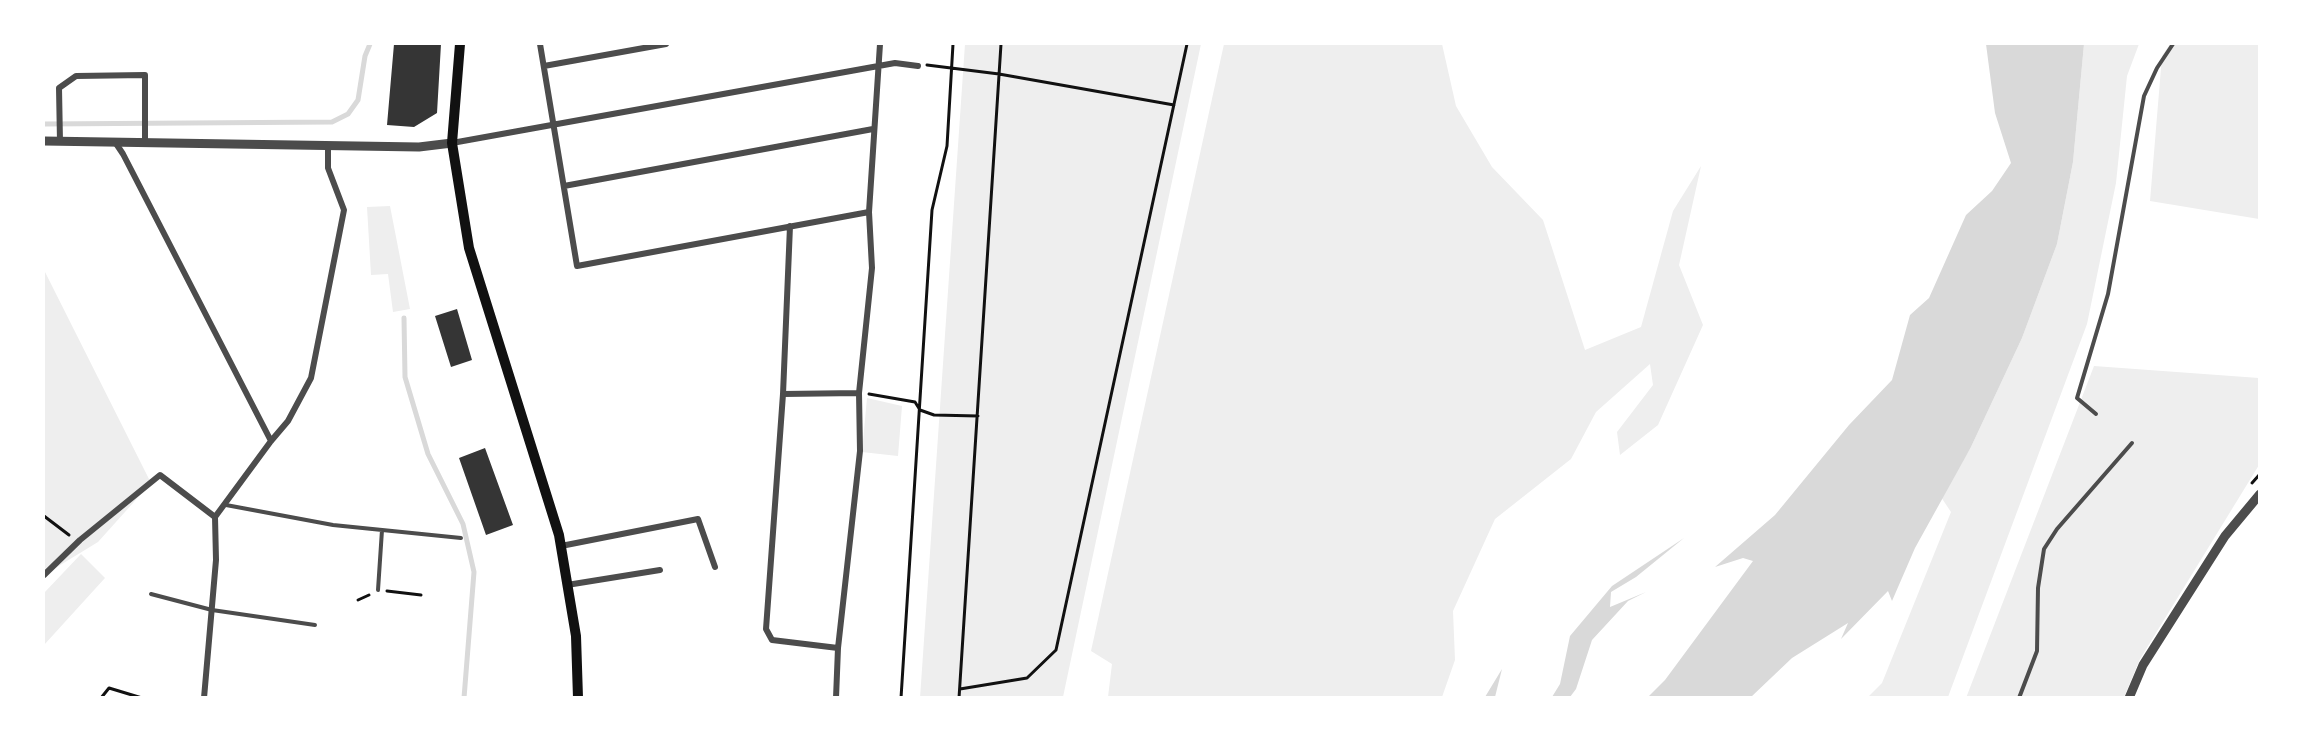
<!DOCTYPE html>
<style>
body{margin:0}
#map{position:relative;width:2303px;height:741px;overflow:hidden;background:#fff;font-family:"Roboto Condensed",sans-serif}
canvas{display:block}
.frame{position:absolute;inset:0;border:45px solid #fff;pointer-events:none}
</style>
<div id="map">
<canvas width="2303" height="741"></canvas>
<div class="frame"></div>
</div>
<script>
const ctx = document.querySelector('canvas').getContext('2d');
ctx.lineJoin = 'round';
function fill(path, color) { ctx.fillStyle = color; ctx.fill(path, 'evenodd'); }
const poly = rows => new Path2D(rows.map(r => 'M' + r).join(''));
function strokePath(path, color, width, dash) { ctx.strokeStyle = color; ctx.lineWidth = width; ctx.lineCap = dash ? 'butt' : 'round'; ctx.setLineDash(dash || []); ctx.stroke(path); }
fill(poly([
 [965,44,1201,44,1063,697,920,698],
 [1224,44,1442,44,1456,106,1492,167,1543,220,1585,350,1641,327,1673,211,1701,166,1679,265,1703,325,1658,425,1620,455,1617,432,1653,385,1650,364,1596,412,1571,459,1495,519,1453,611,1455,660,1442,697,1108,697,1112,664,1091,651],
 [2084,44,2139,44,2127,76,2116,183,2087,324,1948,697,1867,698,1882,683,1951,512,1941,497,1971,447,2022,338,2057,244,2073,162],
 [2170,44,2259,44,2259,219,2150,201,2162,56],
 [390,206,410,309,393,312,388,274,371,275,367,207],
 [44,270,151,483,98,542,44,575],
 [2094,366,2259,378,2259,465,2140,659,2124,697,1966,698],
 [867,398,902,406,898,456,862,452],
 [81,554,105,578,44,645,44,593]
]), '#eee');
fill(poly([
 [1986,44,2084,44,2073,162,2057,244,2022,338,1971,447,1915,548,1892,601,1888,591,1841,639,1848,623,1792,658,1751,697,1648,697,1665,680,1753,561,1743,558,1715,567,1775,515,1849,425,1892,380,1910,315,1929,298,1966,215,1992,191,2011,163,1995,113],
 [1684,538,1636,577,1611,592,1610,607,1646,592,1628,601,1592,640,1576,689,1570,697,1552,697,1560,684,1570,636,1612,586],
 [1502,669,1495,697,1485,697]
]), '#d9d9d9');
strokePath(poly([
 [44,124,332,122,348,114,358,100,365,56,370,44],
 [404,318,405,377,428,454,463,524,474,572,464,698]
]), '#d9d9d9', 5);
fill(poly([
 [394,44,441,44,437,113,414,127,387,125],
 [457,309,472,360,451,367,435,316],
 [485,448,513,525,486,535,459,458]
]), '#353535');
strokePath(poly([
 [927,65,999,74,1174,105],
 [869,394,915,402,920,410,934,415,978,416],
 [2252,483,2260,474],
 [44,516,69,535],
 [387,591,421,595],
 [358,600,369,595],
 [960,689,1027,678,1056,650,1187,44],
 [101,698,109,688,142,698],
 [901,698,932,210,947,146,953,44],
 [959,698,1001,44]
]), '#111', 3);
strokePath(poly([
 [2096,414,2077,398,2108,294,2144,96,2157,68,2173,44],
 [226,505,333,525,461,538],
 [378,590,382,530],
 [151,594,212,610,315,625],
 [2019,698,2037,651,2038,588,2044,549,2057,529,2132,443]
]), '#4c4c4c', 4);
strokePath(poly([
 [540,44,577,266,869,212],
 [544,66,666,44],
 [60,142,59,88,76,76,145,75,145,144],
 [115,142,123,154,271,441],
 [452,143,895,63,918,66],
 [564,186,873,129],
 [790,226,783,394,766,629,772,640,838,648],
 [783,394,859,393],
 [561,546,698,519,715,567],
 [44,575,80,540,160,475,215,517],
 [567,585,660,570],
 [204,698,216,560,215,517,271,441,288,421,311,378,344,210,328,168,328,147],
 [836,698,838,648,860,451,859,393,872,268,869,212,880,44]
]), '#4c4c4c', 6);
strokePath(poly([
 [44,141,419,147,452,143],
 [2129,698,2143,665,2225,536,2260,494]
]), '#4c4c4c', 9);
strokePath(poly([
 [460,44,452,143,469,248,559,535,576,636,578,698]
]), '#111', 10);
</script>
